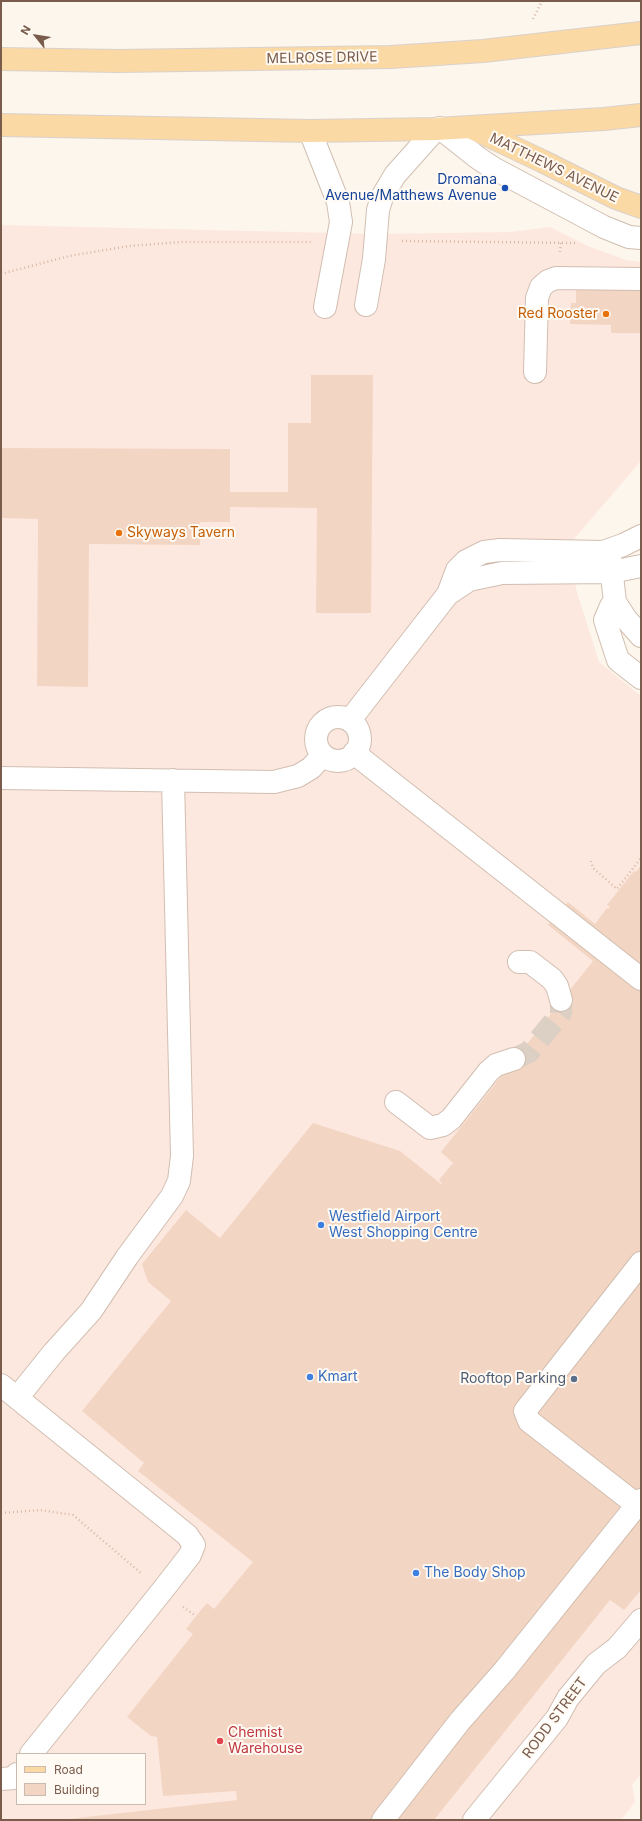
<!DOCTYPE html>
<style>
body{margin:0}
#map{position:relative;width:642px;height:1821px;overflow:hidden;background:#fdf6ec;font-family:Inter,sans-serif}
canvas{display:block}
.frame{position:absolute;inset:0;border:2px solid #7a5c4d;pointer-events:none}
.legend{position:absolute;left:16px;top:1753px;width:130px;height:52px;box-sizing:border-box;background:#fffaf3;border:1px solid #cabbb1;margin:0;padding:5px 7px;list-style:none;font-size:12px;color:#7a5c4d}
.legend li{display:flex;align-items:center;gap:8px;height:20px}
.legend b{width:20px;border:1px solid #cabbb1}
.north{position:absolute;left:16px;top:16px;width:40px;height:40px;-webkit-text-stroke:3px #fffaf3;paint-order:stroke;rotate:300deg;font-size:11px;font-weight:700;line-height:16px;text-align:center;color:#7a5c4d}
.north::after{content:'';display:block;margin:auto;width:14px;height:18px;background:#7a5c4d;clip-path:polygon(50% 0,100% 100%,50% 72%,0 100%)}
</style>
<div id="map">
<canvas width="642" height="1821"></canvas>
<div class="frame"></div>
<ul class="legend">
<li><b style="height:5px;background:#fbd9a5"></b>Road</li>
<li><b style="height:11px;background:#f3d5c3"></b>Building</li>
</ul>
<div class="north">N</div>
</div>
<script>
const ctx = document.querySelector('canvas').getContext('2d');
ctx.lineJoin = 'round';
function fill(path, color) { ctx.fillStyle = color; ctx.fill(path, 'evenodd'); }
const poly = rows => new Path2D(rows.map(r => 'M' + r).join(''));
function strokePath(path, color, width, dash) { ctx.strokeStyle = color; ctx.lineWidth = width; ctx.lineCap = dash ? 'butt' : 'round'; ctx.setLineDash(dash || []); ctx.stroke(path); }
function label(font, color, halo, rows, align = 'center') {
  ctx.font = font + ' Inter,sans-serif'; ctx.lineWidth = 4; ctx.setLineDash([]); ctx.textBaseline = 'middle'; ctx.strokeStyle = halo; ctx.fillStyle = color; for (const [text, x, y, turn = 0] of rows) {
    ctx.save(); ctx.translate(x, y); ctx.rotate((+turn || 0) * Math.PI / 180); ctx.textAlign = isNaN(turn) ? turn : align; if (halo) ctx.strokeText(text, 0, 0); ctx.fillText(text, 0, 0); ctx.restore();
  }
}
fill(poly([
 [1,225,375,234,510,232,550,227,588,246,626,260,641,262,641,461,573,540,576,589,599,662,641,696,641,1774,632,1785,635,1802,621,1820,1,1820],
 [17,1754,145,1754,145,1804,17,1804]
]), '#fde8e0');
fill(poly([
 [576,287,641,288,641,333,611,333,611,325,570,324,571,303,576,303],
 [311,375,373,375,371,613,316,613,317,508,230,507,230,522,200,522,200,545,89,544,88,687,37,686,38,519,1,518,1,448,230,449,230,492,288,492,288,423,311,423],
 [641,865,641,1590,624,1610,610,1600,434,1820,60,1820,237,1800,236,1791,163,1796,157,1737,151,1736,127,1717,193,1634,186,1629,196,1616,207,1603,214,1609,253,1562,138,1471,144,1463,82,1411,171,1301,148,1282,142,1264,186,1210,220,1238,313,1123,400,1151,441,1184,442,1183,439,1180,453,1163,441,1152,593,961,548,925,568,902,595,924,607,908,608,909,610,907,607,905,634,871,636,872]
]), '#f3d5c3');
strokePath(poly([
 [514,1059,529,1052,561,1013,561,1000]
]), '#dcd0c4', 22, [22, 11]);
const minor = poly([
 [440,128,478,158,493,168,604,227,629,237,641,238],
 [310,131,338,202,341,222,325,307],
 [366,305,374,259,378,210,382,197,395,175,436,129],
 [535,372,537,298,541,287,548,281,556,278,641,279],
 [610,558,615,602,626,619,641,636],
 [448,594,469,580,502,573,611,572,641,566],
 [615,602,611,606,605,620,618,660,641,678],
 '316 739a22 22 0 1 1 44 0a22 22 0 1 1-44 0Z',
 [350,720,448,594,457,570,466,561,484,552,500,550,603,552,623,545,641,536],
 [354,753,641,979],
 [1,778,274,782,298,776,311,768,323,755],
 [519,962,530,962,552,979,557,986,561,1000],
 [396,1102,430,1128,443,1125,451,1119,489,1071,496,1065,514,1059],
 [1,1385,187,1535,194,1545,190,1555,162,1591,31,1754],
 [17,1398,54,1352,91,1311,127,1257,172,1196,179,1181,182,1156,173,780],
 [637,1505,529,1421,525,1411,641,1263],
 [1,1779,15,1778,17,1774],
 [383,1820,460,1721,504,1671,641,1500],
 [474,1820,557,1718,568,1698,596,1664,617,1648,641,1620]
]);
const major = poly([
 [1,59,118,61,391,57,483,51,641,33],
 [1,125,310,131,436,129,604,119,641,115],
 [472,128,542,161,616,198,641,207]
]);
strokePath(minor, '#d1beb0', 24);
strokePath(major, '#dad1cd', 24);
strokePath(poly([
 [533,19,542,1],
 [402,241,575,243],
 [560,252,561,242],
 [1,274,69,256,129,246,181,242,311,242],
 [591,861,593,868,617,889,641,858],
 [1,1513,40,1510,73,1515,142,1574],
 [183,1607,196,1616]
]), '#d9b8a5', 2.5, [1, 3]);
strokePath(minor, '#fff', 22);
strokePath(major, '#fbd9a5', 22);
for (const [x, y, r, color] of [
 [505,188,4,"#1a4fb4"],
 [606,314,4,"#e8710a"],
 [119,533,4,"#e8710a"],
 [321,1225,4,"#3f7fe0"],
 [310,1377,4,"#3f7fe0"],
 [574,1379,4,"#5c6f8a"],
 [416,1573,4,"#3f7fe0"],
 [220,1741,4,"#e0444e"]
]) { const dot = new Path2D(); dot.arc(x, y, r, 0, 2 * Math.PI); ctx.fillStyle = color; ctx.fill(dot); strokePath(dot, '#fffaf3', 1.5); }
label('14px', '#7a5c4d', '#fffaf3', [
 ["MELROSE DRIVE",322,58,-1],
 ["MATTHEWS AVENUE",554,168,26],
 ["RODD STREET",555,1718,-53]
]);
label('14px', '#164399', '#fffaf3', [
 ["Dromana",497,180],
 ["Avenue/Matthews Avenue",497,196]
], 'right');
label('14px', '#c56008', '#fffaf3', [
 ["Red Rooster",598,314],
 ["Skyways Tavern",127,533,"left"]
], 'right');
label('14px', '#366cbe', '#fffaf3', [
 ["Westfield Airport",329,1217],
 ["West Shopping Centre",329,1233],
 ["Kmart",318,1377],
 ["The Body Shop",424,1573]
], 'left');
label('14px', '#4e5e75', '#fffaf3', [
 ["Rooftop Parking",566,1379]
], 'right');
label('14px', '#be3a42', '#fffaf3', [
 ["Chemist",228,1733],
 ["Warehouse",228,1749]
], 'left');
</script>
